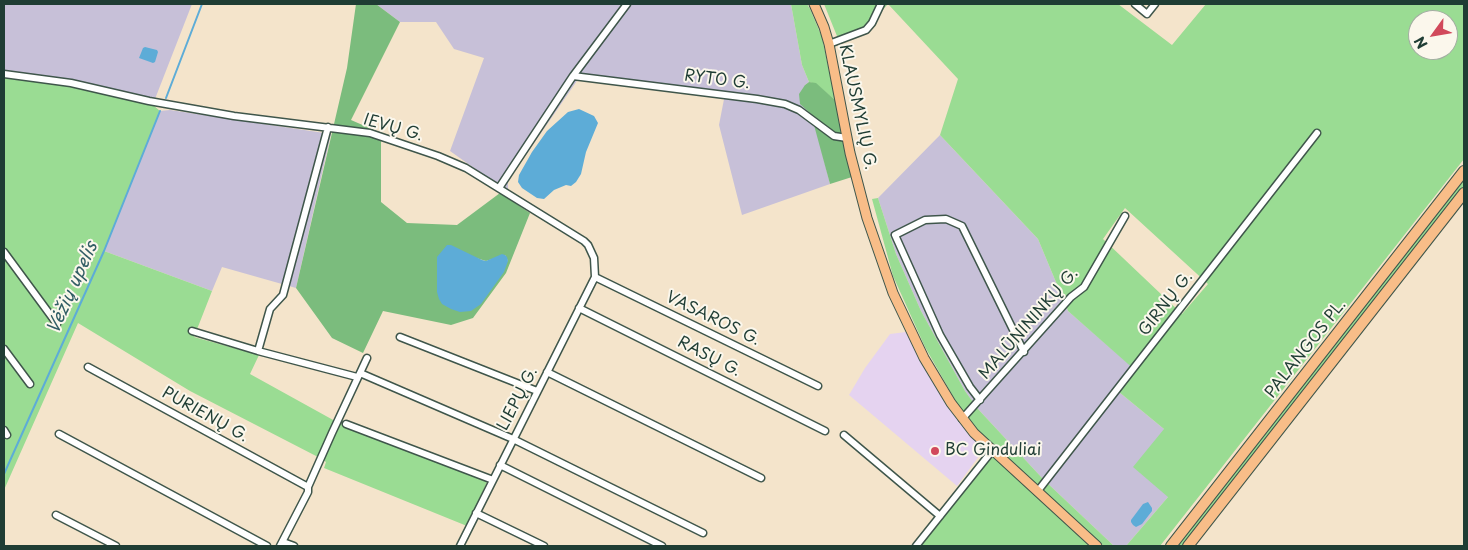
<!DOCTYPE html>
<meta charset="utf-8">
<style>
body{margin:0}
#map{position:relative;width:1468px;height:550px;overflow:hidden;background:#f4e4cb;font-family:"Playpen Sans",sans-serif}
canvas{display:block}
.frame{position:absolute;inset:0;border:5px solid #1f3d34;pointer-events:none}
.north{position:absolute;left:1408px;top:10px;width:50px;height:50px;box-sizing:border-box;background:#fbf7ec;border:1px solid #a3ada2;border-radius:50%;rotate:238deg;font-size:14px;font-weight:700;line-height:20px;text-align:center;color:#1f3d34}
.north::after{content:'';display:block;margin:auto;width:18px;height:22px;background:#d1495b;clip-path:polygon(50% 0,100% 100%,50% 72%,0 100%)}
</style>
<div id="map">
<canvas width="1468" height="550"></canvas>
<div class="frame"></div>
<div class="north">N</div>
</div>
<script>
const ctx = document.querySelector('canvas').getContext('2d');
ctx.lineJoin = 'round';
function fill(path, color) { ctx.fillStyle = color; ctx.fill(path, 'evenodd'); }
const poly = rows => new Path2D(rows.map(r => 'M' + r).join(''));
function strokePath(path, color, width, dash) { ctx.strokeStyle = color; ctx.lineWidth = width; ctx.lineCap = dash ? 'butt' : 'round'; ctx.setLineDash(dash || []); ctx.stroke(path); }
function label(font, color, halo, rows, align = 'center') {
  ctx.font = font + ' "Playpen Sans",sans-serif'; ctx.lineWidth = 4; ctx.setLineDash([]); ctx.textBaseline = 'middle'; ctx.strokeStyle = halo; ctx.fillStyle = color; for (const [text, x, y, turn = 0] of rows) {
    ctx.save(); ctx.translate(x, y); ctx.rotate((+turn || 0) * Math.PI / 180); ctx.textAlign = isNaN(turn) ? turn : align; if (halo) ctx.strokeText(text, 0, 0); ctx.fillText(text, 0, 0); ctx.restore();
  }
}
fill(poly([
 [906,332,944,401,959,422,982,449,982,452,957,486,849,395,865,368,890,334]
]), '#e5d3f0');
fill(poly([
 [4,4,192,4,155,99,81,83,4,71],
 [376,4,791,4,802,65,809,82,805,85,830,184,742,215,719,125,725,94,581,75,508,181,508,188,510,192,507,198,500,193,481,173,450,151,484,58,454,49,436,22,400,22],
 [170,110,331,134,296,288,222,267,212,291,104,251,160,111],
 [940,135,1038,239,1068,311,1137,371,1119,392,1164,429,1168,497,1126,546,1114,546,1043,479,978,409,965,391,921,311,896,254,878,198]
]), '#c7c0d8');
fill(poly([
 [791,4,807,4,810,9,822,37,835,100,816,84,809,82,802,65],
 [824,4,1118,4,1172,45,1206,4,1464,4,1464,159,1160,546,1126,546,1168,497,1133,467,1164,429,1119,392,1136,371,1068,311,1038,239,940,135,958,79,888,4,866,29,839,41],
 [1418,20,1448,20,1448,50,1418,50],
 [1125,208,1208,284,1182,314,1103,239],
 [4,77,61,85,153,105,160,111,104,251,212,291,194,337,259,355,250,374,335,421,318,457,190,391,78,323,4,490],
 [1464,180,1464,186,1183,546,1176,546],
 [878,198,896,254,921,311,965,391,978,409,1043,479,1114,546,1104,546,984,438,963,414,925,347,893,276,872,199],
 [339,423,487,482,467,526,324,468,326,462,323,460],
 [992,458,995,458,1090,546,919,546,986,462]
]), '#9adc93');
fill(poly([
 [356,4,376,4,400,22,351,120,381,133,381,202,407,223,457,225,500,193,530,213,506,273,473,318,451,325,383,311,363,353,332,338,296,288,347,68],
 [505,255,508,261,437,292,476,258,486,261],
 [809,82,816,83,835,100,852,177,830,184,811,114,800,104,799,94,805,85]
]), '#7bbc7d');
fill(poly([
 [145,47,157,50,158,52,155,62,153,63,139,58,143,48],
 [579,109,594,116,598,123,586,152,581,174,576,182,571,186,566,185,554,190,544,199,537,198,522,188,518,182,519,175,532,152,547,131,568,112],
 [447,245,451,245,482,260,486,261,502,254,505,255,507,257,508,261,504,272,481,304,471,311,460,312,451,309,442,304,439,299,437,292,437,257],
 [1148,502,1152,508,1152,511,1142,524,1136,527,1133,525,1131,522,1131,520,1143,504]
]), '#5dacd7');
strokePath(poly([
 [166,98,202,4],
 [4,474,104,251,160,111]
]), '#5dacd7', 2);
const minor = poly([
 [1135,4,1147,14,1155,4],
 [829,44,866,30,872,23,881,4],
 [4,74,71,83,149,101,234,116,370,133,438,156,466,168,584,241,588,245,594,258,595,277,460,546],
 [573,76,757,99,785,104,799,110,834,136,847,138],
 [499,188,573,76,627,4],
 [4,252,57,324],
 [595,277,818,386],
 [579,308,825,431],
 [192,331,258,351,357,377],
 [400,337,537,391],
 [4,349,30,384],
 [258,351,270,309,283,295,328,127],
 [88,367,308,487],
 [547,372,761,478],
 [360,373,513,439,703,533],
 [980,400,970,387,940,335,895,235,925,220,946,219,962,226,1024,352],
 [962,419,1071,297,1084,287,1125,216],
 [346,424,493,480],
 [4,430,7,435],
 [59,434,267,546],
 [844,435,940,516],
 [500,465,662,546],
 [1037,492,1317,133],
 [476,513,544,546],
 [56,515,116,546],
 [283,542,294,546],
 [280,546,308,492,308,487,332,433,367,358],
 [916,546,992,451]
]);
const major = poly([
 [814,4,824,27,829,44,850,153,867,218,893,293,924,358,951,403,974,433,1097,546]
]);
const highway = poly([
 [1171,546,1464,171],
 [1188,546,1464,193]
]);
strokePath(minor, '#3f564b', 9);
strokePath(major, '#3f564b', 11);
strokePath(highway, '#3f564b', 12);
strokePath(minor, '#fff', 6);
strokePath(major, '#f8bd88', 9);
strokePath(highway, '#f8bd88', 10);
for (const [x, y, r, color] of [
 [935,451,5,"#d1495b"]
]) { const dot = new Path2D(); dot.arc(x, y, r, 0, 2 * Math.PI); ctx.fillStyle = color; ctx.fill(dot); strokePath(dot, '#fbf7ec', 2); }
label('16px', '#1f3d34', '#fbf7ec', [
 ["RYTO G.",717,80,7],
 ["KLAUSMYLIŲ G.",857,107,78],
 ["IEVŲ G.",393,128,16],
 ["GIRNŲ G.",1166,304,-52],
 ["VASAROS G.",713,319,26],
 ["MALŪNININKŲ G.",1029,324,-49],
 ["PALANGOS PL.",1306,349,-52],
 ["RASŲ G.",709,357,27],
 ["LIEPŲ G.",518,399,-63],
 ["PURIENŲ G.",205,415,29]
]);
label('16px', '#1f3d34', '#fbf7ec', [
 ["BC Ginduliai",945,451]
], 'left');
label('italic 18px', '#325e65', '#fbf7ec', [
 ["Vėžių upelis",73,288,-66]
]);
</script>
